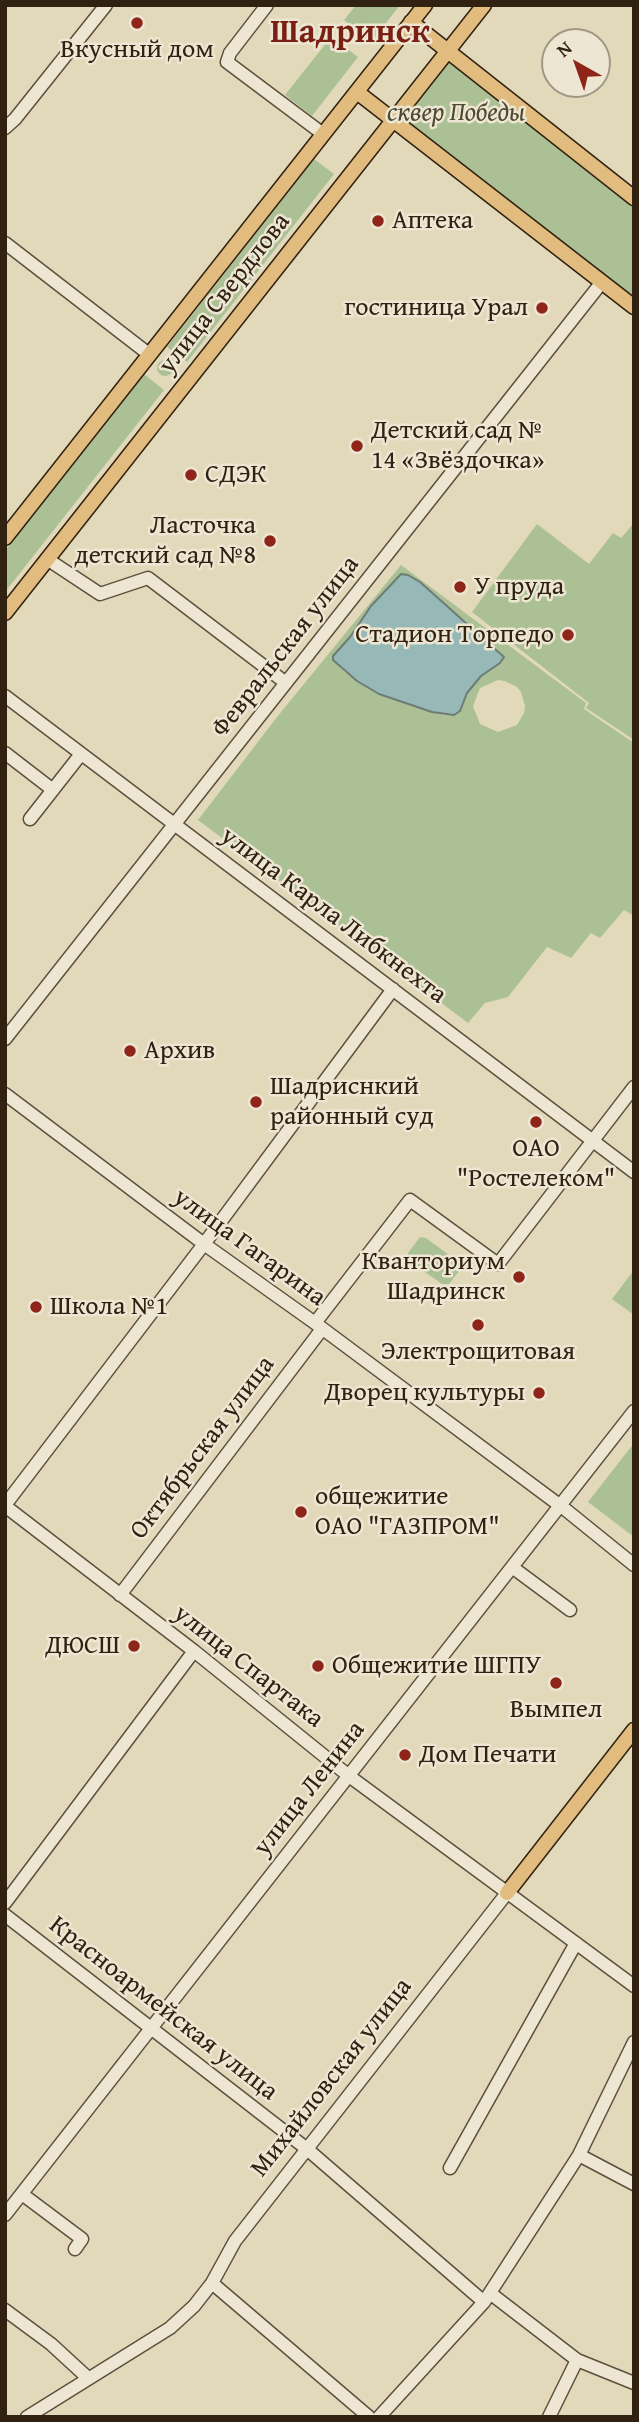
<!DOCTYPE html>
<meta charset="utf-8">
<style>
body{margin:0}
#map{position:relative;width:639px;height:2422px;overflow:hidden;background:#e2d9bb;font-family:"Gentium Book Plus",serif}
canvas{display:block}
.frame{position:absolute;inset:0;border:7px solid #302111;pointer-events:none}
.north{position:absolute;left:541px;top:28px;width:70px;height:70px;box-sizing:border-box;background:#ece6d3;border:2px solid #a19785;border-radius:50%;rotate:320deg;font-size:19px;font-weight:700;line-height:28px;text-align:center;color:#302111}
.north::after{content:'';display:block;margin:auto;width:24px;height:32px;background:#8f2418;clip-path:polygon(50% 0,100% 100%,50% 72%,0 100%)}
</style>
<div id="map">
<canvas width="639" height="2422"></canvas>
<div class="frame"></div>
<div class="north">N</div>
</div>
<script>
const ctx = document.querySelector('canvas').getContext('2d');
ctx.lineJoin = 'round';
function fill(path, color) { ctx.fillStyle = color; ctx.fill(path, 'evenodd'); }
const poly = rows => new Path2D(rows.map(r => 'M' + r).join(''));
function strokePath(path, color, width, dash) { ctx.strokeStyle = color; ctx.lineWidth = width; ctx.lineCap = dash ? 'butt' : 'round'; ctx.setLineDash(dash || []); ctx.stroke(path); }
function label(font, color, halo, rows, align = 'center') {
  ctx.font = font + ' "Gentium Book Plus",serif'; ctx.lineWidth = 5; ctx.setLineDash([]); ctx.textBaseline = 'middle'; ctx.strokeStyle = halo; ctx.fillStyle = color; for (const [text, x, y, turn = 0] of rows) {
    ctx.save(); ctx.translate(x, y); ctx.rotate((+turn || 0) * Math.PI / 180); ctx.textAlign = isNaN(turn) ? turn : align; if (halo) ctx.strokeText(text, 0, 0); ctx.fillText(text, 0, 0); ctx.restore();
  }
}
fill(poly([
 [356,5,400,5,371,42,344,20],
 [331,37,358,57,312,116,285,95],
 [447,51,634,198,634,307,393,120],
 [314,159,334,174,187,362,167,347],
 '157 368a8 8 0 1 1 16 0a8 8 0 1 1-16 0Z',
 [144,374,164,390,5,592,5,551],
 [634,523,634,740,586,708,589,703,472,612,537,524,589,564,613,533,621,538],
 [401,565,586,703,584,709,634,743,634,916,624,910,600,938,591,933,571,958,547,947,508,997,485,1003,468,1023,198,820,277,717],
 [401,574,467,622,481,638,499,651,500,663,481,676,467,693,460,711,444,715,379,694,345,672,333,660,334,656,350,637,371,606],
 [498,680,505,681,517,687,521,692,525,706,524,713,517,725,498,732,480,724,473,706,480,688],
 [420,1237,426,1238,460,1263,460,1270,449,1284,442,1284,408,1260,408,1253],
 [634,1270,634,1315,612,1299],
 [634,1443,634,1537,588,1502]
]), '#acc096');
const water = poly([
 [401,574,408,575,420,582,504,657,500,663,481,676,467,693,460,711,454,715,432,712,379,694,357,681,333,660,333,656,350,637,371,606,401,574]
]);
fill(water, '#96b9b7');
strokePath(water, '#6d7c75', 2);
const minor = poly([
 [267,5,230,53,227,62,323,134],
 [5,128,15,119,106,5],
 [5,243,150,355],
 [47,559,100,594,148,578,286,683],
 [5,696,634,1172],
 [5,753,53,790],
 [30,819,81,754],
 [5,1039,602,282],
 [5,1094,204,1244,315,1323,566,1510,634,1565],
 [315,1323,410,1200,498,1264,634,1087],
 [5,1505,204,1244,393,989],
 [5,1506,194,1651,349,1776,634,1986],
 [512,1567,570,1610],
 [120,1595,322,1329],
 [5,1903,194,1651],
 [5,1915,307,2149,484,2302],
 [579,2155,634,2184],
 [450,2168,576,1943],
 [22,2194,82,2239,75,2249],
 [5,2215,634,1411],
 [212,2283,369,2417],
 [490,2293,577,2360,634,2383],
 [5,2310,51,2344,88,2378],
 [27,2417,170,2328,194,2306,212,2283,235,2241,507,1893],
 [379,2417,484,2302,579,2155,634,2042],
 [549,2417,577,2360]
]);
const major = poly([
 [411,22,634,198],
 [357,92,634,307],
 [5,538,425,5],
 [5,613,484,5],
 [507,1893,634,1730]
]);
strokePath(minor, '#5c4f3c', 15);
strokePath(major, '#302111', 17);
strokePath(minor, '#ece6d3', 12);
strokePath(major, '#e1bc7e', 14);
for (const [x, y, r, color] of [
 [137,23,7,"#8f2418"],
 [378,221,7,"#8f2418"],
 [542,308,7,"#8f2418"],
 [357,446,7,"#8f2418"],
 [191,475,7,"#8f2418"],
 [270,541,7,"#8f2418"],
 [460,587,7,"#8f2418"],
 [568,635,7,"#8f2418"],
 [130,1051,7,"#8f2418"],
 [256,1102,7,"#8f2418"],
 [536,1122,7,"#8f2418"],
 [519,1277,7,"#8f2418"],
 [36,1307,7,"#8f2418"],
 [478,1325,7,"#8f2418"],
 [539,1393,7,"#8f2418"],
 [301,1512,7,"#8f2418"],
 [134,1646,7,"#8f2418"],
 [318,1666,7,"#8f2418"],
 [556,1683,7,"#8f2418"],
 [405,1755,7,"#8f2418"]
]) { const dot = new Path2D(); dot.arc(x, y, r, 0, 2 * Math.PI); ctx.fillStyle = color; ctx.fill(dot); strokePath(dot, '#ece6d3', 2.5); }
label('26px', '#302111', '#ece6d3', [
 ["Вкусный дом",137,50,"center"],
 ["Аптека",392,221],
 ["гостиница Урал",528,308,"right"],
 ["Детский сад №",371,431],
 ["14 «Звёздочка»",371,461],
 ["СДЭК",205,475],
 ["Ласточка",256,526,"right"],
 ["детский сад №8",256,556,"right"],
 ["У пруда",474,587],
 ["Стадион Торпедо",554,635,"right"],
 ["Архив",144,1051],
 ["Шадриснкий",270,1087],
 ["районный суд",270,1117],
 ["ОАО",536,1149,"center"],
 ["\"Ростелеком\"",536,1179,"center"],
 ["Кванториум",505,1262,"right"],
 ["Шадринск",505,1292,"right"],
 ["Школа №1",50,1307],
 ["Электрощитовая",478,1352,"center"],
 ["Дворец культуры",525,1393,"right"],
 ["общежитие",315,1497],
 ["ОАО \"ГАЗПРОМ\"",315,1527],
 ["ДЮСШ",120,1646,"right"],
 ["Общежитие ШГПУ",332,1666],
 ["Вымпел",556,1710,"center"],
 ["Дом Печати",419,1755]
], 'left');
label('italic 26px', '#4f4932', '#ece6d3', [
 ["сквер Победы",456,113]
]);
label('26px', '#302111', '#ece6d3', [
 ["улица Свердлова",225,294,-52],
 ["Февральская улица",286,647,-52],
 ["улица Карла Либкнехта",333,916,37],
 ["улица Гагарина",249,1248,36],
 ["Октябрьская улица",203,1448,-53],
 ["улица Спартака",248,1667,38],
 ["улица Ленина",310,1789,-52],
 ["Красноармейская улица",163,2009,38],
 ["Михайловская улица",332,2078,-52]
]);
label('bold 33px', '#7a1f14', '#ece6d3', [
 ["Шадринск",350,34]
]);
</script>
